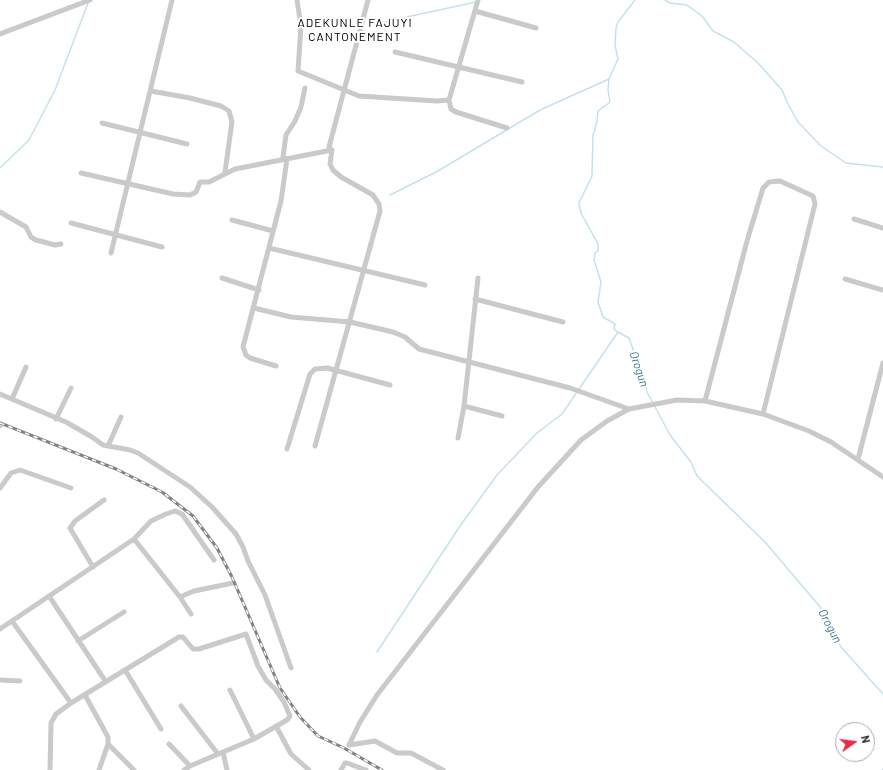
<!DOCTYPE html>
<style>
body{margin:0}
#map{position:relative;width:883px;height:770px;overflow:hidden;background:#fff;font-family:Barlow,sans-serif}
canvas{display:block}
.north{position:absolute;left:835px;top:722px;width:40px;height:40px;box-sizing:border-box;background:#fff;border:1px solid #ababab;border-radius:50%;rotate:76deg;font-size:11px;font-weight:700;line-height:16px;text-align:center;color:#2d2d2d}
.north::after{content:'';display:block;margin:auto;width:14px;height:18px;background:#e92b46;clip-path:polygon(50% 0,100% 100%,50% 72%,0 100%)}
</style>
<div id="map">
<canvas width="883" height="770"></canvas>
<div class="north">N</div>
</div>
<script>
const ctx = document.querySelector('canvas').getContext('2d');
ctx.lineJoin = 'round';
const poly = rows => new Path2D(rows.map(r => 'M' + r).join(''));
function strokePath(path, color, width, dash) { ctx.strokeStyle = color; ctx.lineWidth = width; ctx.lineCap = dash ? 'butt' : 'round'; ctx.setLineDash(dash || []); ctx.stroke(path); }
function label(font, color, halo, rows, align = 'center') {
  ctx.font = font + ' Barlow,sans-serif'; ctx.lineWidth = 4; ctx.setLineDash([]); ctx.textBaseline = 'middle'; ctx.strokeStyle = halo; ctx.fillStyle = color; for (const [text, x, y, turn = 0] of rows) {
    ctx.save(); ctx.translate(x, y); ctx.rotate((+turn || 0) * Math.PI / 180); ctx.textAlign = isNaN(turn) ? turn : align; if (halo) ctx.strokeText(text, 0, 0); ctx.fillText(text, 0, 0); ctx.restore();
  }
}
strokePath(poly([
 [635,0,618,22,616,28,615,45,618,59,609,79,608,90,610,102,598,111,597,122,593,135,592,176,579,203,581,213,598,244,598,251,595,253,594,260,601,282,598,302,603,317,615,324,614,329,618,332,629,338,646,386,647,392,670,435,691,462,697,476,765,542,821,608,841,647,883,694],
 [665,0,670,3,687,5,702,16,713,31,734,42,759,64,782,90,787,102,798,122,821,146,846,163,883,167],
 [370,25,476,2],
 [0,168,29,140,55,90,88,3],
 [390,195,438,171,540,110,609,79],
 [377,652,460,526,497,475,537,433,562,414,618,332],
 [883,770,883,769]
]), '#c6e0ec', 1.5);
strokePath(poly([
 [297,0,301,26,298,71,359,96,437,101,449,100,451,109,456,112,507,128],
 [475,11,536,28],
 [0,34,90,0],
 [395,52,522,82],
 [151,91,190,98,221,106,229,111,232,122,225,172],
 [449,100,478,0],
 [102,123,187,144],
 [81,173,173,194,190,195,196,192,200,182,209,182,235,169,332,150],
 [0,212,26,227,31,237,36,240,55,245,61,244],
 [854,219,883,228],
 [232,220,273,231],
 [71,223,162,247],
 [269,248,425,285],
 [111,253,172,0],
 [222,278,259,290],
 [845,279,883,290],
 [475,299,563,322],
 [254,308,291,317,350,322,393,332,405,337,419,349,570,388,629,409],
 [276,366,250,358,246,355,243,347,281,201,287,159,283,157,286,135,295,121,301,107,305,88],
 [0,394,66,422,92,437,103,445,130,450,138,453,190,487,212,507,236,534,243,547,248,561,265,595,291,668],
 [12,399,26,367],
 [705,401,747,241,763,188,769,182,780,181,813,196,815,204,763,414],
 [464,406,502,416],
 [56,419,71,388],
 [0,426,1,424],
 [458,438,464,406,478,278],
 [108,446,121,417],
 [315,446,380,211,379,204,373,195,341,177,333,170,330,164,332,150,329,147,368,0],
 [287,449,310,374,315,369,327,368,390,385],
 [858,459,883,363],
 [0,488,11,473,20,470,71,488],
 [134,539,180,597,191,614],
 [93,567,70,528,75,521,104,500],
 [49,596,106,682],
 [180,597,194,591,233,583],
 [12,621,71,703],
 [0,629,134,539,151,521,166,514,175,511,182,514,214,560],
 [78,641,124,612],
 [125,670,161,729],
 [0,680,20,681],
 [230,690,254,739],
 [85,695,108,737,108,744,99,770],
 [181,706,218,754],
 [276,726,291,754,309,770],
 [108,744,134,770],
 [169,744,190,766],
 [349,745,360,722,377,695,538,487,581,440,607,421,629,409,677,400,705,401,763,414,809,431,831,442,883,477],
 [349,745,375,741,397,753,411,753,443,770],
 [223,752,227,770],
 [50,770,51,723,56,714,71,703,179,637,183,637,193,649,199,649,246,634,258,666,266,680,275,689,284,702,290,716,287,720,254,739,190,766,184,770],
 [341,770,345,763,347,763,366,770]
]), '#cacaca', 5);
const rail = poly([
 [0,423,116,469,162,492,193,516,217,548,232,577,280,688,300,717,318,736,344,748,382,770]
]);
strokePath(rail, '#828282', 3);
strokePath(rail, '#fff', 1.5, [4.5]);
ctx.letterSpacing = '1px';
label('12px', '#000', '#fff', [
 ["ADEKUNLE FAJUYI",355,23],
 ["CANTONEMENT",355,37]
]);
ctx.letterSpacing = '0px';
label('italic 12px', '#3a7591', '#fff', [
 ["Orogun",639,369,71],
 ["Orogun",830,626,62]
]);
</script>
